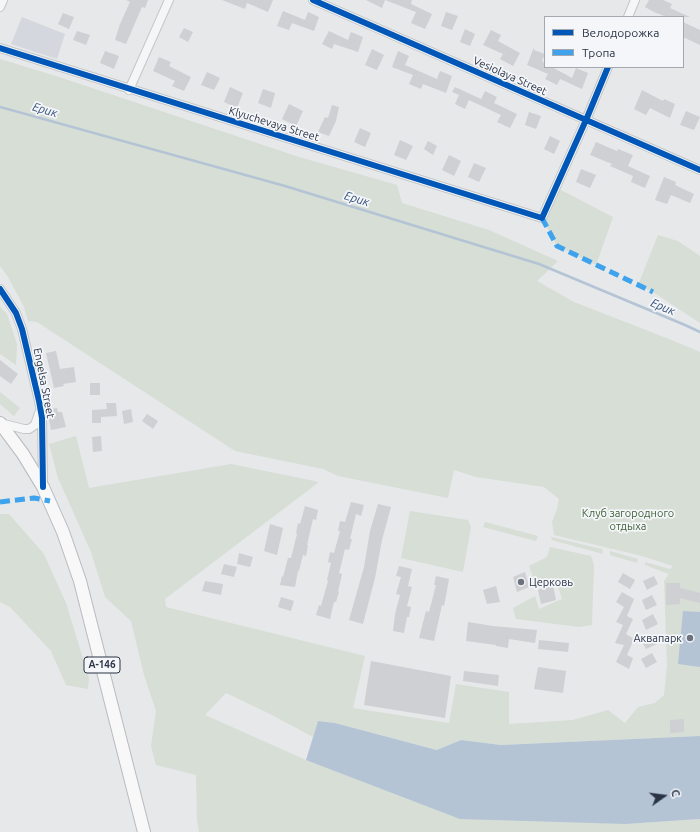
<!DOCTYPE html>
<meta charset="utf-8">
<style>
body{margin:0}
#map{position:relative;width:700px;height:832px;overflow:hidden;background:#e6e8ea;font-family:Ubuntu,sans-serif}
canvas{display:block}
.legend{position:absolute;left:544px;top:16px;width:140px;height:52px;box-sizing:border-box;background:#f4f6f9;border:1px solid #a4a8b1;margin:0;padding:5px 7px;list-style:none;font-size:12px;color:#2b3445}
.legend li{display:flex;align-items:center;gap:8px;height:20px}
.legend b{width:20px;border:1px solid #a4a8b1}
.north{position:absolute;left:644px;top:776px;width:40px;height:40px;-webkit-text-stroke:3px #f4f6f9;paint-order:stroke;rotate:76deg;font-size:11px;font-weight:700;line-height:16px;text-align:center;color:#2b3445}
.north::after{content:'';display:block;margin:auto;width:14px;height:18px;background:#2b3445;clip-path:polygon(50% 0,100% 100%,50% 72%,0 100%)}
</style>
<div id="map">
<canvas width="700" height="832"></canvas>
<ul class="legend">
<li><b style="height:5px;background:#0057b8"></b>Велодорожка</li>
<li><b style="height:5px;background:#3ea3ec"></b>Тропа</li>
</ul>
<div class="north">С</div>
</div>
<script>
const ctx = document.querySelector('canvas').getContext('2d');
ctx.lineJoin = 'round';
function fill(path, color) { ctx.fillStyle = color; ctx.fill(path, 'evenodd'); }
const poly = rows => new Path2D(rows.map(r => 'M' + r).join(''));
function strokePath(path, color, width, dash) { ctx.strokeStyle = color; ctx.lineWidth = width; ctx.lineCap = dash ? 'butt' : 'round'; ctx.setLineDash(dash || []); ctx.stroke(path); }
function label(font, color, halo, rows, align = 'center') {
  ctx.font = font + ' Ubuntu,sans-serif'; ctx.lineWidth = 3.5; ctx.setLineDash([]); ctx.textBaseline = 'middle'; ctx.strokeStyle = halo; ctx.fillStyle = color; for (const [text, x, y, turn = 0] of rows) {
    ctx.save(); ctx.translate(x, y); ctx.rotate((+turn || 0) * Math.PI / 180); ctx.textAlign = isNaN(turn) ? turn : align; if (halo) ctx.strokeText(text, 0, 0); ctx.fillText(text, 0, 0); ctx.restore();
  }
}
fill(poly([
 [22,17,65,34,57,59,11,44]
]), '#d4d7dd');
fill(poly([
 [0,59,59,77,299,157,397,185,402,203,489,230,558,261,537,281,574,302,669,339,700,352,700,736,501,745,461,740,438,750,335,723,318,721,313,737,270,714,226,693,205,715,306,760,626,824,700,819,700,832,199,832,197,820,196,775,156,765,151,746,156,711,144,675,131,621,105,597,91,552,58,478,49,444,76,436,89,488,231,464,319,482,165,599,166,607,365,656,353,708,449,723,456,684,509,692,509,724,573,720,608,710,625,723,638,707,655,703,664,695,667,665,664,581,669,574,645,565,645,562,670,569,673,566,642,556,554,535,552,522,557,509,559,499,544,487,476,477,454,470,448,498,338,476,323,469,235,451,37,322,28,321,24,307,8,277,0,266],
 [555,187,613,217,596,265,557,246,542,218],
 [658,235,678,241,700,256,700,323,653,292,638,285],
 [0,307,7,314,17,344,16,365,0,354],
 [0,392,20,408,14,416,0,404],
 [410,511,468,520,471,527,463,572,401,558],
 [0,514,9,514,44,554,66,603,89,678,88,689,66,685,51,651,10,607,0,602],
 [485,522,538,536,536,541,483,527],
 [551,537,602,549,603,554,552,540],
 [550,547,591,556,594,565,592,625,579,627,516,619,513,608,535,596,539,609,562,599,556,580,536,586,529,566,547,557],
 [610,551,638,559,637,563,610,555]
]), '#d6ded6');
fill(poly([
 [683,611,700,612,700,667,678,664],
 [318,721,335,723,437,750,461,740,501,745,700,736,700,819,626,824,460,819,306,760]
]), '#b4c4d5');
strokePath(poly([
 [0,107,285,186,539,264,685,325,700,332]
]), '#b4c4d5', 2.5);
fill(poly([
 [126,0,148,0,145,8,142,7,126,44,115,40,120,24,130,2],
 [222,0,273,0,268,12,247,3,245,9],
 [366,0,412,0,411,4,432,14,425,29,411,23,416,12,385,0,382,8],
 [649,0,663,0,672,4,670,8,690,17,667,17,654,12,645,7],
 [283,11,305,20,308,12,319,17,314,31,292,23,289,30,277,26],
 [446,12,458,16,452,30,441,26],
 [63,13,74,17,69,29,58,24],
 [683,22,700,30,700,45,683,37],
 [184,28,193,32,188,42,179,37],
 [465,29,475,34,470,46,460,42],
 [491,30,501,35,498,41,520,53,513,66,500,59,503,54,483,45],
 [77,31,90,35,86,45,73,40],
 [329,31,348,40,351,32,363,37,358,52,334,44,332,49,322,44],
 [534,47,534,50,545,54,542,61,545,63,545,67,552,67,572,78,576,68,588,73,582,89,560,79,557,85,545,79,548,74,527,65],
 [372,49,384,55,377,70,365,65],
 [105,51,119,56,114,69,100,63],
 [398,51,409,56,405,65,437,79,440,71,452,76,446,93,423,84,421,89,409,84,413,75,392,67],
 [159,57,171,62,169,66,191,77,184,91,172,86,175,81,153,71],
 [207,72,220,78,214,90,201,85],
 [230,87,243,93,237,108,224,102],
 [455,87,481,99,485,91,497,97,494,103,517,114,510,128,497,122,501,115,469,100,465,109,455,104,459,95,452,92],
 [263,89,275,93,271,108,258,103],
 [642,90,663,101,664,99,675,104,670,118,650,108,646,115,634,109],
 [289,104,303,111,296,126,282,119],
 [332,105,339,107,336,121,329,136,318,132,325,117,328,118],
 [686,111,700,117,694,130,680,125],
 [529,112,541,116,536,129,525,125],
 [360,128,371,133,365,147,354,142],
 [550,136,560,141,554,154,544,149],
 [400,140,413,146,406,160,394,155],
 [428,141,437,146,433,155,424,149],
 [596,142,617,151,618,149,633,155,628,166,650,176,645,188,631,182,633,176,610,166,612,164,590,155],
 [449,155,461,161,454,176,442,170],
 [474,163,486,168,479,182,468,177],
 [581,169,596,175,590,188,576,182],
 [664,177,676,182,675,185,694,194,690,203,671,195,667,204,655,200],
 [56,351,60,369,74,367,76,382,63,384,64,386,54,388,46,353],
 [0,360,18,374,11,384,0,376],
 [90,383,100,383,100,395,90,395],
 [106,403,116,403,117,416,101,417,101,423,92,423,92,410,107,409],
 [57,408,58,412,62,412,66,427,51,430,47,410],
 [131,409,133,422,124,424,122,411],
 [147,414,158,421,153,429,142,421],
 [101,436,102,451,93,452,92,437],
 [351,502,364,505,361,516,356,514,350,539,352,539,349,550,345,549,339,573,342,574,338,592,339,592,336,602,334,602,330,619,316,615,319,605,321,606,328,581,327,580,331,563,328,562,330,552,334,553,340,531,338,531,340,521,345,522],
 [378,504,391,507,382,540,375,578,363,624,349,620,364,567,370,531],
 [305,506,318,510,316,520,313,519,307,545,308,545,306,556,303,555,299,571,298,571,295,587,280,585,282,576,283,577,288,558,291,558,297,534,296,533,298,523,300,524],
 [270,524,283,528,277,555,264,551],
 [239,553,253,557,250,567,237,564],
 [224,564,237,567,234,577,221,574],
 [399,566,412,569,408,586,412,587,407,606,411,607,409,617,407,617,404,633,393,631,395,614,400,595,396,594,401,577,396,576],
 [525,572,529,587,517,592,513,577],
 [623,573,635,580,630,589,618,582],
 [436,576,449,579,446,596,444,606,442,605,434,641,419,638,426,611,429,612,436,585,434,585],
 [654,576,658,584,647,590,643,581],
 [205,581,223,584,221,595,202,591],
 [666,583,680,583,680,588,700,593,700,603,680,598,680,604,666,605],
 [553,585,556,600,541,604,538,590],
 [496,586,500,602,487,604,483,590],
 [622,592,634,599,627,616,633,619,626,634,634,639,627,655,633,658,629,669,616,662,624,645,615,643,623,625,616,622,624,607,616,602],
 [652,595,657,605,646,610,642,600],
 [281,597,294,601,291,611,278,607],
 [653,614,658,624,646,630,642,620],
 [468,622,493,626,537,630,535,643,509,639,508,648,496,646,496,645,466,641],
 [652,634,657,644,646,649,641,640],
 [539,640,569,643,568,652,538,649],
 [652,653,657,662,646,668,641,659],
 [371,661,451,676,445,718,364,705],
 [538,667,566,671,563,693,534,689],
 [464,671,499,675,498,686,463,681],
 [684,719,684,732,670,733,670,720]
]), '#ced0d3');
const minor = poly([
 [313,0,700,170],
 [0,7,3,0],
 [628,17,635,0],
 [0,48,542,218,586,120,608,67],
 [129,90,169,0],
 [0,289,16,313,22,329,39,401,42,418,43,484],
 [0,423,24,429,29,429,35,425,39,413]
]);
const highway = poly([
 [0,423,23,454,43,487,63,532,80,581,144,832]
]);
strokePath(minor, '#c4c6c8', 10);
strokePath(highway, '#b8bbbf', 14);
strokePath(minor, '#f5f6f7', 8);
strokePath(highway, '#f8f8f8', 12);
strokePath(poly([
 [542,218,557,246,653,292],
 [0,502,34,498,50,501]
]), '#3ea3ec', 5, [10, 5]);
strokePath(poly([
 [313,0,700,170],
 [0,48,542,218,586,120,608,67],
 [0,289,16,313,22,329,39,401,42,418,43,487]
]), '#0057b8', 6);
for (const [x, y, r, color] of [
 [521,582,4,"#6c737f"],
 [690,638,4,"#6c737f"]
]) { const dot = new Path2D(); dot.arc(x, y, r, 0, 2 * Math.PI); ctx.fillStyle = color; ctx.fill(dot); strokePath(dot, '#f4f6f9', 1.5); }
for (const [x, y, w] of [
 [102,665,36]
]) { const box = new Path2D(); box.roundRect(x - w / 2, y - 8, w, 16, 3); ctx.fillStyle = '#f4f6f9'; ctx.fill(box); strokePath(box, '#2b3445', 1); }
label('bold 10px', '#2b3445', null, [
 ["А-146",102,665]
]);
label('11px', '#2b3445', '#f4f6f9', [
 ["Vesiolaya Street",510,76,24],
 ["Klyuchevaya Street",274,124,17],
 ["Engelsa Street",44,383,79]
]);
label('11px', '#3f6138', '#f4f6f9', [
 ["Клуб загородного",628,513],
 ["отдыха",628,526]
]);
label('11px', '#2b3445', '#f4f6f9', [
 ["Церковь",529,582],
 ["Аквапарк",682,638,"right"]
], 'left');
label('italic 12px', '#34527a', '#f4f6f9', [
 ["Ерик",45,110,16],
 ["Ерик",357,199,17],
 ["Ерик",663,307,23]
]);
</script>
